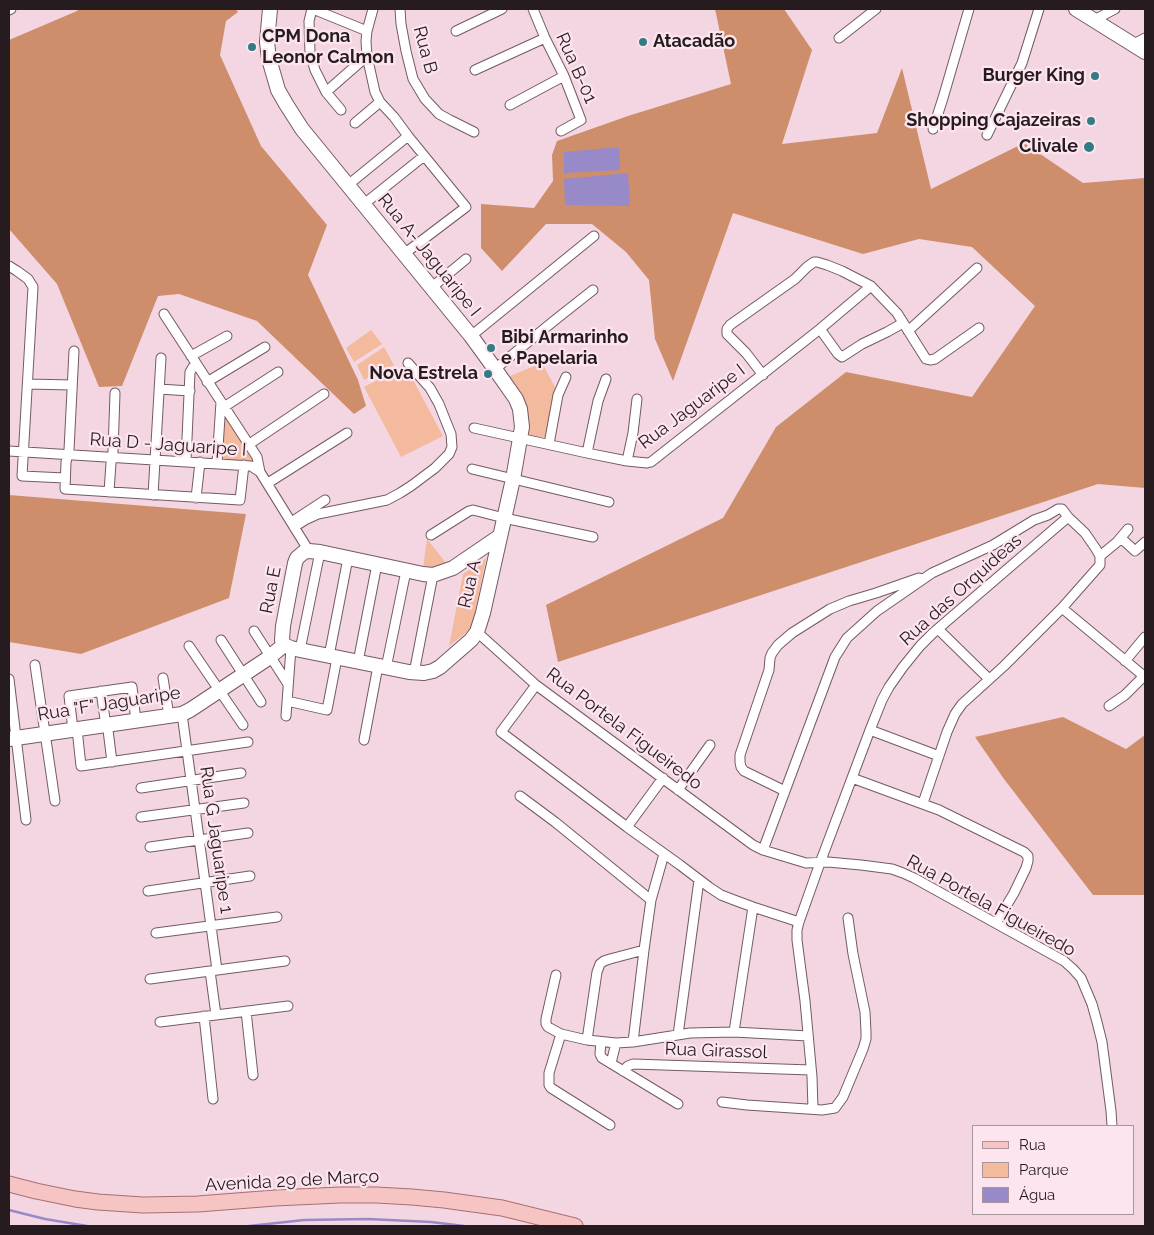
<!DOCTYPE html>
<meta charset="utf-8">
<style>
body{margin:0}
#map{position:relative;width:1154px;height:1235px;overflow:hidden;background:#f4d6e2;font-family:Raleway,sans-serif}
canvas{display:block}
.frame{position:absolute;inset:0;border:10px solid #261c20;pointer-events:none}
.legend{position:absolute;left:972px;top:1125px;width:162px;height:90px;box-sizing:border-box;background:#fde5ef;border:1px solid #a7959c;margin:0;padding:6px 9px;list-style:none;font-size:15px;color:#261c20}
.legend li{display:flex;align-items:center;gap:10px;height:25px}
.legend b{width:25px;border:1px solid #a7959c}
</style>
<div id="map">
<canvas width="1154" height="1235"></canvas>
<div class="frame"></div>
<ul class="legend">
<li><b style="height:6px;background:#f5c4c3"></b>Rua</li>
<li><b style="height:14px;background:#f3ba9d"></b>Parque</li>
<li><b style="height:14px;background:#988ac8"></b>Água</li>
</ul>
</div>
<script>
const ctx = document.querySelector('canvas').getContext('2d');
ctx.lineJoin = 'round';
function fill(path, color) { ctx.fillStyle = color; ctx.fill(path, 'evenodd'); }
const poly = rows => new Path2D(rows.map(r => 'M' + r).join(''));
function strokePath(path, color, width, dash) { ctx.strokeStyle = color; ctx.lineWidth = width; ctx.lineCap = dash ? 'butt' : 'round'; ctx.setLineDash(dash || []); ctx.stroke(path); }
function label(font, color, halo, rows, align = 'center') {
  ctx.font = font + ' Raleway,sans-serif'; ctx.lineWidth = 4.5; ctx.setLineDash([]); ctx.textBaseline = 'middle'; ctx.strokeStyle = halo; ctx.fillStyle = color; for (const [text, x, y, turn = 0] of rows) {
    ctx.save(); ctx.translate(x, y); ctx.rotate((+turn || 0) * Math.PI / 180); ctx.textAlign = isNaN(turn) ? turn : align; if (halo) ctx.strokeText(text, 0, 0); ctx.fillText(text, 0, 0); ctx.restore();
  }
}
fill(poly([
 [371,330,382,344,354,362,346,348],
 [384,347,394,365,364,380,357,365],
 [542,363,556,389,547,437,525,436,505,378],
 [405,365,443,436,401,457,364,387],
 [224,409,255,458,257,466,215,462],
 [427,539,447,564,431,568,423,568],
 [486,558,472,628,449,646,463,574]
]), '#f3ba9d');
fill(poly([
 [79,9,236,9,238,12,226,21,220,55,261,146,327,225,308,275,358,380,366,406,354,414,257,321,179,294,158,296,122,386,99,387,57,284,9,229,9,40,77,11],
 [715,9,784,9,812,50,782,144,877,133,902,68,931,189,1024,143,1083,183,1145,178,1145,488,1098,484,558,662,546,605,723,518,776,427,846,372,972,397,1035,306,972,247,919,239,863,254,733,213,673,381,655,339,649,280,626,252,592,224,546,224,502,271,481,248,481,204,534,208,553,181,552,155,557,141,628,116,731,84],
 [9,495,246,514,229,598,81,654,9,642],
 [1063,717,1126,749,1145,735,1145,895,1093,895,1004,779,975,737]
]), '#ce8e6c');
fill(poly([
 [619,147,620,170,564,173,564,152],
 [628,173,630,206,565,205,564,179]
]), '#988ac8');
strokePath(poly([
 [9,1210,45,1219,87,1226],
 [249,1226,304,1220,368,1219,431,1222,464,1226]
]), '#988ac8', 2.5);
const minor = poly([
 [312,9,309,21,310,53,315,70,326,92,341,110],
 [313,9,367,31],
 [373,9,367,31,366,41,367,56,375,92,380,102,394,117,408,136,466,207,404,254],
 [400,9,401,24,406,51,413,79,425,99,439,114,450,120,474,132],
 [533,9,545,38,564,76,581,120,561,131],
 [9,10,11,9],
 [1094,20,1115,9],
 [456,31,502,9],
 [839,38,876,9],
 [1134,44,1145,38],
 [475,70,545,38],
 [326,92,367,56],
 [510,105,564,76],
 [355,123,380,102],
 [933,129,943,98,969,9],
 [987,135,1022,63,1039,9],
 [348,185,408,136],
 [364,204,424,156],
 [9,266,17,271,28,279,33,287,22,476,65,478],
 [431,288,466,259],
 [164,314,257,457,260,472],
 [820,329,838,354,842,357,862,344,887,332,903,323],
 [908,331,977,268],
 [471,336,594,236],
 [74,351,69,450,66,462,65,489,240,500,244,465],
 [191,356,227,336],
 [495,369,555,320,593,290],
 [763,375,746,353,727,334,727,329,730,325,795,279,807,267,814,262,817,262,827,265,842,271,871,286,897,313,926,359,930,360,935,359,979,328],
 [207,382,265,347],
 [28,384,72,385],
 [159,389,190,391],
 [224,407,278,372],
 [474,428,587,453,627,461,647,463,651,462,820,329,871,286],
 [549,444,558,395,566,377],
 [248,445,324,394],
 [9,451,251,466,260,472,309,551],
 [587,453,598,401,606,379],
 [186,461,190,372,193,367,197,365],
 [627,461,633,433,637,399],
 [217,463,221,402],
 [472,469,609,502],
 [268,483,347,433],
 [109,492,111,463,113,452,115,393],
 [153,495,161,358],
 [196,498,200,462],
 [296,519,325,500],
 [294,527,305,520,318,514,387,500,400,493,411,486,435,468,449,454,452,447,451,434,439,404,430,388,408,363],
 [431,535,469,511,473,510,504,518,593,537],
 [1121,538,1135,551,1145,542],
 [1100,556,1117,542,1128,529],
 [1062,608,1145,677],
 [938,629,989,679],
 [254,631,288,684],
 [477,632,536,685,753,845,763,850,806,863,828,862,861,865,892,869,903,873,914,878,1064,961,1073,969,1081,978,1092,1004,1097,1022,1102,1042,1111,1111,1112,1126],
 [221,640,261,702],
 [189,646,243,725],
 [300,650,320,552],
 [329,656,348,558],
 [1125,661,1145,637],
 [358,662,377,564],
 [35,665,55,801],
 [386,668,406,571],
 [414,673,433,575],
 [163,678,169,716],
 [9,679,26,820],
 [536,685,501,732,627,827,680,865,709,887,721,895,734,900,753,907,799,922],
 [101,691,105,719,108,730,112,762],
 [287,701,327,710,337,658],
 [1109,706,1125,695,1144,676],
 [182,714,217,970],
 [286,716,291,648],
 [77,729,81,766,248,742],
 [73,730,69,696,132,687,136,721],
 [870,730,939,756],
 [364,740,378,666],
 [852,778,939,810,1024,852,1028,856,1028,861,1026,868,1014,893,996,923],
 [141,788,241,773],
 [678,790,710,745],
 [785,791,744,771,741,767,740,762,740,755,769,670,770,658,772,653,778,645,792,633,830,609,849,601,876,593,919,578],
 [520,796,555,822,651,900],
 [141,817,244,803],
 [627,827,663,778],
 [150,847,248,833],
 [763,850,835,657,847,638,877,611,932,573,993,545,1034,520,1048,515,1058,509,1062,509,1068,517,1085,533,1096,549,1100,556,1100,565,1062,608,1004,666,962,704,955,714,947,732,923,803],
 [148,891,250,876],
 [156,933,277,917],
 [210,971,216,1015],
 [556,975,546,1019,546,1024,548,1027,561,1034],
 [150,979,285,961],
 [246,1011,253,1075],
 [204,1016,213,1099],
 [160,1022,288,1006],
 [734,1032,753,907],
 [678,1035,699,880],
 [587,1040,597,972,600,964,604,961,610,959,644,950],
 [601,1042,600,1054,602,1058,678,1104],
 [633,1042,644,950,651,900,664,854],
 [611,1063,616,1043],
 [623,1071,628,1066,633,1064,811,1070],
 [722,1102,747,1105,822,1110,835,1108,843,1097,863,1049,866,1039,866,1032,865,1012,853,954,848,918],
 [813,1109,812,1077,805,1001,797,940,797,930,799,922,820,863,870,730,882,700,889,687,903,667,920,646,933,633,1068,517],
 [610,1125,551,1088,549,1085,549,1073,561,1034,587,1040,616,1043,633,1042,690,1033,734,1032,808,1036]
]);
const secondary = poly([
 [270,9,267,42,269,59,278,90,286,104,302,129,471,336,495,369,516,399,520,409,522,427,513,479,483,613,477,632,471,640,440,667,433,671,424,673,409,672,300,650,291,648,284,645],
 [1076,9,1145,52],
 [284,645,282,640,283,626,295,563,297,558,304,552,309,551,320,552,423,574,433,575,453,568,500,536],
 [9,739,182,714,190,710,267,659,284,645]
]);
const primary = poly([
 [9,1184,36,1191,75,1199,98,1202,143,1205,198,1204,275,1198,340,1195,376,1195,412,1197,444,1200,502,1208,575,1226]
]);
strokePath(minor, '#735a65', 11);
strokePath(secondary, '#735a65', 16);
strokePath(primary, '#a96f70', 17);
strokePath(minor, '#fff', 9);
strokePath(secondary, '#fff', 14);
strokePath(primary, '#f5c4c3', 15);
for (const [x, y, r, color] of [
 [643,42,5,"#347b85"],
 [252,47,5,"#347b85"],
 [1095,76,5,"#347b85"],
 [1091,121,5,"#347b85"],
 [1089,147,6,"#347b85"],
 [491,348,5,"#347b85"],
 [488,374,5,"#347b85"]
]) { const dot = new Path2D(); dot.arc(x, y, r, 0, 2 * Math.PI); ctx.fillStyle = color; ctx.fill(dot); strokePath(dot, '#fde5ef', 2); }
label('bold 18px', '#261c20', '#fde5ef', [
 ["CPM Dona",262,37,"left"],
 ["Leonor Calmon",262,58,"left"],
 ["Atacadão",653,42,"left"],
 ["Burger King",1085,76],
 ["Shopping Cajazeiras",1081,121],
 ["Clivale",1078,147],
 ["Bibi Armarinho",501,338,"left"],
 ["e Papelaria",501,359,"left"],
 ["Nova Estrela",478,374]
], 'right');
label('18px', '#261c20', '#fde5ef', [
 ["Rua B",425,50,75],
 ["Rua B-01",576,68,66],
 ["Rua A- Jaguaripe I",429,255,51],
 ["Rua Jaguaripe I",692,407,-37],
 ["Rua D - Jaguaripe I",168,445,4],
 ["Rua A",470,584,-77],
 ["Rua E",271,590,-79],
 ["Rua das Orquideas",961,590,-42],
 ["Rua \"F\" Jaguaripe",109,704,-9],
 ["Rua Portela Figueiredo",624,729,37],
 ["Rua G Jaguaripe 1",216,840,82],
 ["Rua Portela Figueiredo",991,906,29],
 ["Rua Girassol",716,1051,2],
 ["Avenida 29 de Março",292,1181,-3]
]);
</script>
